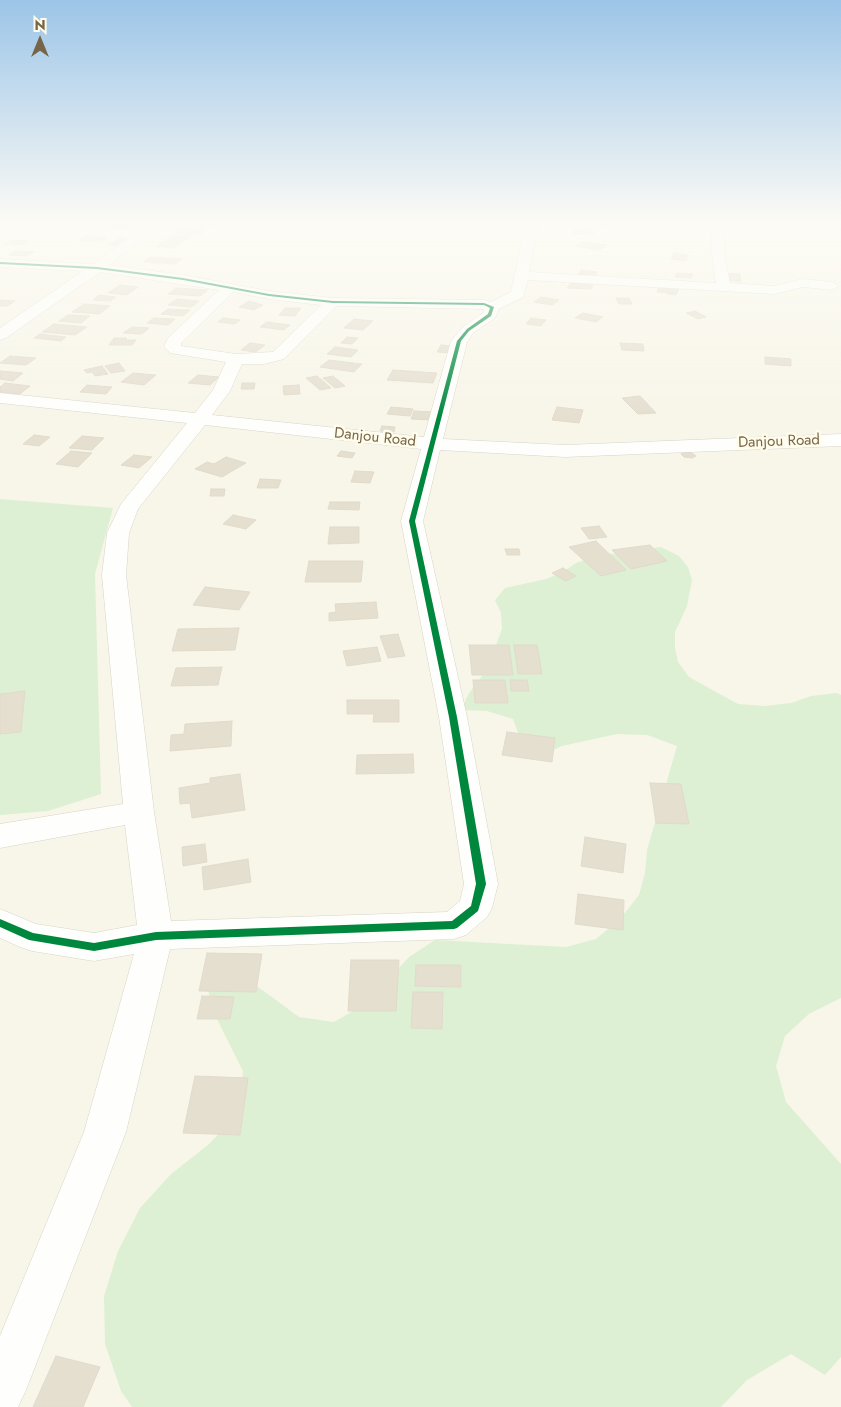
<!DOCTYPE html>
<style>
body{margin:0}
#map{position:relative;width:841px;height:1407px;overflow:hidden;background:#f8f6e9;font-family:Jost,sans-serif}
canvas{display:block}
.north{position:absolute;left:15px;top:15px;width:50px;height:50px;-webkit-text-stroke:4px #fffceb;paint-order:stroke;rotate:0deg;font-size:14px;font-weight:700;line-height:20px;text-align:center;color:#776547}
.north::after{content:'';display:block;margin:auto;width:18px;height:22px;background:#776547;clip-path:polygon(50% 0,100% 100%,50% 72%,0 100%)}
</style>
<div id="map">
<canvas width="841" height="1407"></canvas>
<div class="north">N</div>
</div>
<script>
const ctx = document.querySelector('canvas').getContext('2d');
ctx.lineJoin = 'round';
function fill(path, color) { ctx.fillStyle = color; ctx.fill(path, 'evenodd'); }
const poly = rows => new Path2D(rows.map(r => 'M' + r).join(''));
function strokePath(path, color, width, dash) { ctx.strokeStyle = color; ctx.lineWidth = width; ctx.lineCap = dash ? 'butt' : 'round'; ctx.setLineDash(dash || []); ctx.stroke(path); }
function label(font, color, halo, rows, align = 'center') {
  ctx.font = font + ' Jost,sans-serif'; ctx.lineWidth = 5; ctx.setLineDash([]); ctx.textBaseline = 'middle'; ctx.strokeStyle = halo; ctx.fillStyle = color; for (const [text, x, y, turn = 0] of rows) {
    ctx.save(); ctx.translate(x, y); ctx.rotate((+turn || 0) * Math.PI / 180); ctx.textAlign = isNaN(turn) ? turn : align; if (halo) ctx.strokeText(text, 0, 0); ctx.fillText(text, 0, 0); ctx.restore();
  }
}
fill(poly([
 [0,499,113,508,95,574,101,794,48,811,0,815,0,734,21,731,25,691,0,694],
 [661,547,679,556,688,567,692,580,687,606,675,632,675,648,678,662,689,677,738,704,765,706,791,703,811,696,837,693,841,695,841,998,809,1014,785,1036,776,1066,786,1102,841,1164,841,1357,825,1375,791,1354,747,1380,721,1407,132,1407,121,1391,105,1344,104,1296,118,1251,140,1208,171,1174,208,1145,238,1114,243,1071,213,1011,206,982,246,978,299,1017,334,1022,365,1004,409,957,435,940,566,947,596,939,620,919,639,895,645,873,647,850,677,746,647,735,617,734,562,746,540,756,520,738,513,719,487,711,461,710,469,693,482,676,490,661,502,629,501,613,495,600,505,588,546,579,563,572,576,563,596,556]
]), '#ddf0d3');
const building = poly([
 [194,222,198,222,217,224,212,227,189,226,194,222],
 [588,222,609,222,609,226,605,225,605,227,588,227,588,222],
 [114,224,134,226,127,229,108,228,114,224],
 [181,228,207,230,200,235,174,233,181,228],
 [574,229,594,231,592,235,572,234,574,229],
 [172,235,191,236,184,241,166,240,172,235],
 [86,236,107,238,100,242,78,241,86,236],
 [120,238,134,239,123,246,109,245,120,238],
 [12,240,30,241,23,245,5,244,12,240],
 [165,241,182,242,174,248,157,246,165,241],
 [582,242,607,245,600,250,576,246,582,242],
 [16,251,34,252,26,256,9,255,16,251],
 [674,253,689,255,686,261,671,259,674,253],
 [151,257,182,259,175,264,143,262,151,257],
 [581,270,597,272,594,276,578,275,581,270],
 [677,273,693,274,691,278,675,277,677,273],
 [724,273,740,274,741,282,724,279,724,273],
 [571,283,593,285,591,289,567,288,571,283],
 [120,285,138,287,127,295,108,293,120,285],
 [659,287,679,289,676,295,667,294,667,293,657,292,659,287],
 [176,288,208,290,200,296,168,294,176,288],
 [99,295,116,297,110,301,93,300,99,295],
 [541,297,559,300,552,305,534,302,541,297],
 [616,298,629,298,632,304,619,304,616,298],
 [177,299,199,301,191,307,168,305,177,299],
 [0,300,15,301,7,306,0,306,0,300],
 [249,301,257,303,255,303,263,305,254,310,239,307,249,301],
 [84,304,110,306,99,314,72,312,84,304],
 [285,308,301,308,295,316,279,315,285,308],
 [168,309,190,310,183,316,161,314,168,309],
 [695,311,706,317,698,319,686,313,695,311],
 [583,313,603,317,596,322,575,318,583,313],
 [68,315,90,316,81,323,59,321,68,315],
 [154,318,175,319,168,325,147,323,154,318],
 [223,318,240,320,235,324,218,322,223,318],
 [531,318,546,320,541,326,526,324,531,318],
 [354,319,373,321,363,330,344,328,354,319],
 [267,322,290,325,284,330,260,327,267,322],
 [54,324,87,327,75,335,42,332,54,324],
 [132,327,149,328,142,334,123,333,132,327],
 [40,334,66,337,61,341,34,338,40,334],
 [347,337,358,338,352,344,341,343,347,337],
 [114,338,127,338,125,340,136,340,132,345,109,345,114,338],
 [250,343,265,345,256,352,241,350,250,343],
 [620,343,643,344,644,351,622,350,620,343],
 [441,345,453,346,450,353,437,352,441,345],
 [335,347,358,350,351,357,327,354,335,347],
 [10,356,36,358,26,365,0,363,10,356],
 [765,357,791,359,791,366,765,364,765,357],
 [329,360,362,364,354,372,320,367,329,360],
 [119,363,125,371,111,373,105,366,119,363],
 [102,366,108,374,95,376,92,372,87,373,84,370,102,366],
 [393,370,437,373,433,383,387,380,393,370],
 [0,371,23,373,13,381,0,379,0,371],
 [133,373,156,375,144,385,121,382,133,373],
 [198,375,219,377,210,385,188,383,198,375],
 [317,376,331,388,320,390,306,378,317,376],
 [333,376,345,386,335,388,323,378,333,376],
 [5,383,30,386,20,394,0,392,0,387,5,383],
 [242,383,255,383,254,389,241,389,242,383],
 [87,385,112,387,106,394,80,392,87,385],
 [299,385,300,394,284,395,283,386,299,385],
 [640,396,656,413,638,414,622,398,640,396],
 [391,407,413,409,410,416,387,414,391,407],
 [557,407,583,410,579,423,552,420,557,407],
 [414,411,434,412,431,420,411,419,414,411],
 [382,426,395,427,394,432,380,431,382,426],
 [34,435,50,437,39,446,23,444,34,435],
 [82,436,104,438,92,450,69,448,82,436],
 [71,451,92,453,78,467,56,464,71,451],
 [341,451,355,453,352,458,337,456,341,451],
 [684,452,690,452,696,456,692,458,684,457,681,454,684,452],
 [134,455,152,457,139,468,121,465,134,455],
 [226,457,246,463,222,477,195,469,207,462,214,464,226,457],
 [355,471,374,472,370,483,351,482,355,471],
 [260,479,281,480,278,488,257,488,260,479],
 [211,489,225,489,224,496,210,496,211,489],
 [330,502,360,502,359,510,328,509,330,502],
 [233,515,256,520,246,529,223,524,233,515],
 [599,526,607,537,589,539,581,528,599,526],
 [330,527,359,527,359,543,328,544,330,527],
 [596,541,626,570,601,576,569,547,596,541],
 [650,545,667,561,631,569,612,550,650,545],
 [505,549,519,549,520,555,507,555,505,549],
 [309,561,363,561,361,582,305,582,309,561],
 [563,568,576,576,566,581,552,573,563,568],
 [205,587,250,592,239,610,193,605,205,587],
 [376,602,378,618,329,621,329,613,336,612,335,604,376,602],
 [239,628,235,650,172,651,178,629,239,628],
 [398,634,405,656,388,658,380,636,398,634],
 [469,645,509,645,513,675,472,675,469,645],
 [514,645,537,645,542,674,518,674,514,645],
 [377,647,381,661,347,666,343,651,377,647],
 [222,667,218,685,171,686,176,668,222,667],
 [473,680,505,680,508,703,475,703,473,680],
 [510,680,527,680,529,691,511,691,510,680],
 [25,691,21,732,0,734,0,694,25,691],
 [347,700,399,700,399,722,373,722,374,714,347,714,347,700],
 [232,721,231,746,170,751,171,735,184,734,185,724,232,721],
 [507,732,555,738,552,762,502,755,507,732],
 [413,754,414,773,356,774,357,755,413,754],
 [240,774,245,810,192,818,190,803,180,804,179,788,210,783,210,778,240,774],
 [650,783,681,784,689,824,656,823,650,783],
 [585,837,626,844,623,873,581,866,585,837],
 [205,844,207,862,183,866,182,847,205,844],
 [248,859,251,882,204,890,202,867,248,859],
 [578,894,624,900,623,930,575,924,578,894],
 [207,953,262,954,256,992,199,991,207,953],
 [351,960,399,960,396,1011,348,1011,351,960],
 [416,965,461,965,461,987,415,986,416,965],
 [413,992,443,992,442,1029,411,1028,413,992],
 [202,996,234,997,230,1019,197,1019,202,996],
 [195,1076,248,1078,240,1135,183,1133,195,1076],
 [56,1356,100,1367,83,1407,33,1407,56,1356]
]);
fill(building, '#e5dfd0');
strokePath(building, '#e1dacb', 1);
const street = poly([
 [9,222,24,222,0,237,0,228,9,222],
 [148,222,162,222,109,265,183,275,269,291,333,298,484,300,491,302,511,292,526,222,538,222,529,272,716,283,712,253,712,232,724,222,732,222,734,225,732,228,724,233,724,253,730,283,774,286,803,279,832,282,839,286,832,290,803,287,774,294,528,280,523,297,499,309,495,318,473,333,467,342,443,439,565,445,841,434,841,446,565,457,440,450,423,521,467,717,498,884,492,908,487,917,466,935,454,939,170,949,126,1132,26,1390,18,1407,0,1407,0,1336,84,1132,134,954,94,961,32,951,20,947,0,938,0,909,36,924,94,933,137,925,125,825,0,848,0,824,123,804,102,575,107,533,121,504,187,423,0,403,0,393,195,413,213,390,226,362,170,353,164,346,168,338,219,290,100,272,6,338,0,340,0,328,83,271,0,267,0,259,94,264,148,222],
 [233,292,269,299,321,305,273,352,236,354,181,346,181,343,233,292],
 [337,306,484,309,483,313,463,327,451,341,424,437,212,415,230,391,242,364,264,364,284,359,337,306],
 [205,425,421,449,401,521,439,717,464,884,460,901,447,912,171,921,154,812,126,575,129,533,138,509,205,425],
 [826,222,841,222,841,229,828,225,826,222]
]);
strokePath(street, '#d7d3c8', 1);
fill(street, '#fefefc');
fill(poly([
 [0,262,97,267,183,278,269,294,333,301,484,303,494,307,491,316,469,331,461,341,415,521,457,717,486,884,478,911,457,928,454,929,156,940,94,951,29,940,0,927,0,919,33,933,94,943,156,932,452,921,471,906,476,884,449,717,409,521,457,341,467,329,488,314,490,308,484,305,333,303,269,296,183,280,97,269,0,264,0,262]
]), '#00873e');
const sky = ctx.createLinearGradient(0, 0, 0, 419);
sky.addColorStop(0, '#9cc5e8');
sky.addColorStop(0.53, '#fcfbf5');
sky.addColorStop(1, '#fcfbf500');
ctx.fillStyle = sky;
ctx.fillRect(0, 0, 841, 419);
label('15px', '#776547', '#fffceb', [
 ["Danjou Road",375,438,6],
 ["Danjou Road",779,442,-2]
]);
</script>
